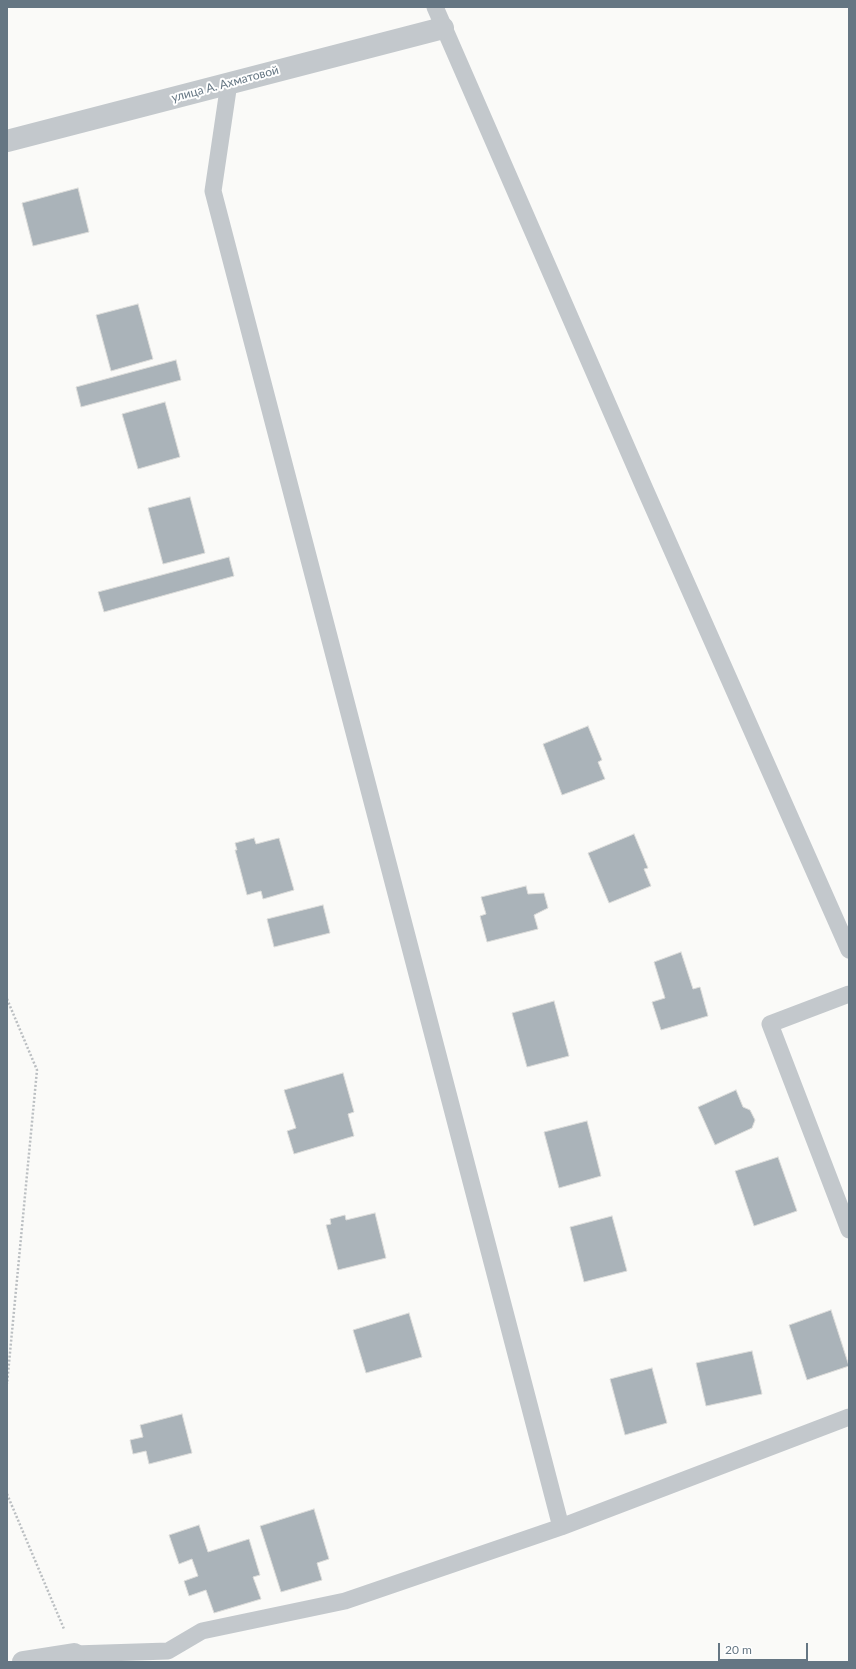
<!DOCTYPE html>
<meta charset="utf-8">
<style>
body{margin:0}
#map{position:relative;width:856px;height:1669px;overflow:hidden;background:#fafaf8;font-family:Lato,sans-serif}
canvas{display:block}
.frame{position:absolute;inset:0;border:8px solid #657683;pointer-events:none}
.scale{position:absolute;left:718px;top:1643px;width:90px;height:18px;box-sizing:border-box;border:2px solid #657683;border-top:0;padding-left:5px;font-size:12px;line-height:14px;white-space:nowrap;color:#657683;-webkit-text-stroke:3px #fff;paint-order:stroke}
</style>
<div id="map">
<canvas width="856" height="1669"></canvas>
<div class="frame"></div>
<div class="scale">20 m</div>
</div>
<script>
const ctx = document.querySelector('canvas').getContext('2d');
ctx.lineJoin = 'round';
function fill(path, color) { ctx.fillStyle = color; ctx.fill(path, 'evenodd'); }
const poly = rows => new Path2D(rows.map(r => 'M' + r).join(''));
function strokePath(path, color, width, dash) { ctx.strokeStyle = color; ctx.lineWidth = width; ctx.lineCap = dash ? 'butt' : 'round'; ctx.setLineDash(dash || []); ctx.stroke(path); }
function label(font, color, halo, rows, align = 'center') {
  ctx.font = font + ' Lato,sans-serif'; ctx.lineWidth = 4; ctx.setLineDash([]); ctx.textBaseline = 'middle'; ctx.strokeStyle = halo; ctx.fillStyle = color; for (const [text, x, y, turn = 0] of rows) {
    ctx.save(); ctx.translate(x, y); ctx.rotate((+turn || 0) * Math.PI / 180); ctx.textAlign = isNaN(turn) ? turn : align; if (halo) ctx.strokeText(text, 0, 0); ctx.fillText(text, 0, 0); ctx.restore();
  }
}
const building = poly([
 [78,188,89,232,33,246,22,203,78,188],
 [138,304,153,359,111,371,96,315,138,304],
 [176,360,181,380,81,407,76,387,176,360],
 [165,402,180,457,138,469,122,414,165,402],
 [190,497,205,553,163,564,148,508,190,497],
 [229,557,234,576,104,612,98,592,229,557],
 [588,726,602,760,598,762,605,779,562,795,543,744,588,726],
 [634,834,648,868,644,869,651,886,609,903,588,853,634,834],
 [254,838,256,844,279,838,294,890,263,899,261,891,247,895,235,850,237,850,235,843,254,838],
 [526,886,528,894,544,893,548,908,534,915,538,929,487,942,480,916,486,914,481,897,526,886],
 [323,905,330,933,274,947,267,919,323,905],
 [681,952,693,989,700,987,708,1016,661,1030,652,1002,665,998,654,962,681,952],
 [554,1001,569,1056,527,1067,512,1013,554,1001],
 [343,1073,354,1112,348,1114,354,1136,294,1154,287,1131,296,1128,284,1090,343,1073],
 [736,1090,743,1107,750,1110,755,1120,752,1128,715,1145,698,1107,736,1090],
 [587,1121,601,1176,559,1188,544,1132,587,1121],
 [778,1157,797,1211,754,1226,735,1171,778,1157],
 [375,1213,386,1258,338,1270,326,1225,331,1224,330,1219,345,1215,346,1220,375,1213],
 [612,1216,627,1271,584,1282,570,1227,612,1216],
 [831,1310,849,1366,807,1380,789,1325,831,1310],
 [409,1313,422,1357,366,1373,353,1330,409,1313],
 [752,1351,762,1394,706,1406,696,1363,752,1351],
 [652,1368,667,1423,625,1435,610,1379,652,1368],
 [182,1414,192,1453,149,1464,146,1451,133,1454,130,1440,143,1437,140,1425,182,1414],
 [314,1509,329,1559,317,1563,322,1580,281,1592,260,1526,314,1509],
 [199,1525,208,1552,249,1539,260,1575,253,1577,261,1599,214,1613,206,1590,189,1596,184,1581,198,1576,192,1559,179,1564,169,1535,199,1525]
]);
fill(building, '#aab3b9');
strokePath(building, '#dcdcda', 1);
strokePath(poly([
 [7,999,37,1070,7,1384],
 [7,1494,64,1629]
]), '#bbbfc2', 2.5, [2, 2]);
strokePath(poly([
 [435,7,644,487,849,950],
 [229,83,213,191,561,1527],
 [849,994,770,1024,849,1230],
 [74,1654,168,1651,202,1631,345,1601,561,1527,849,1417]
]), '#c3c8cc', 17);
strokePath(poly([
 [7,141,443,28],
 [23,1662,74,1654]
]), '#c3c8cc', 22);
label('12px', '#657683', '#fff', [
 ["улица А. Ахматовой",225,84,-15]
]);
</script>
